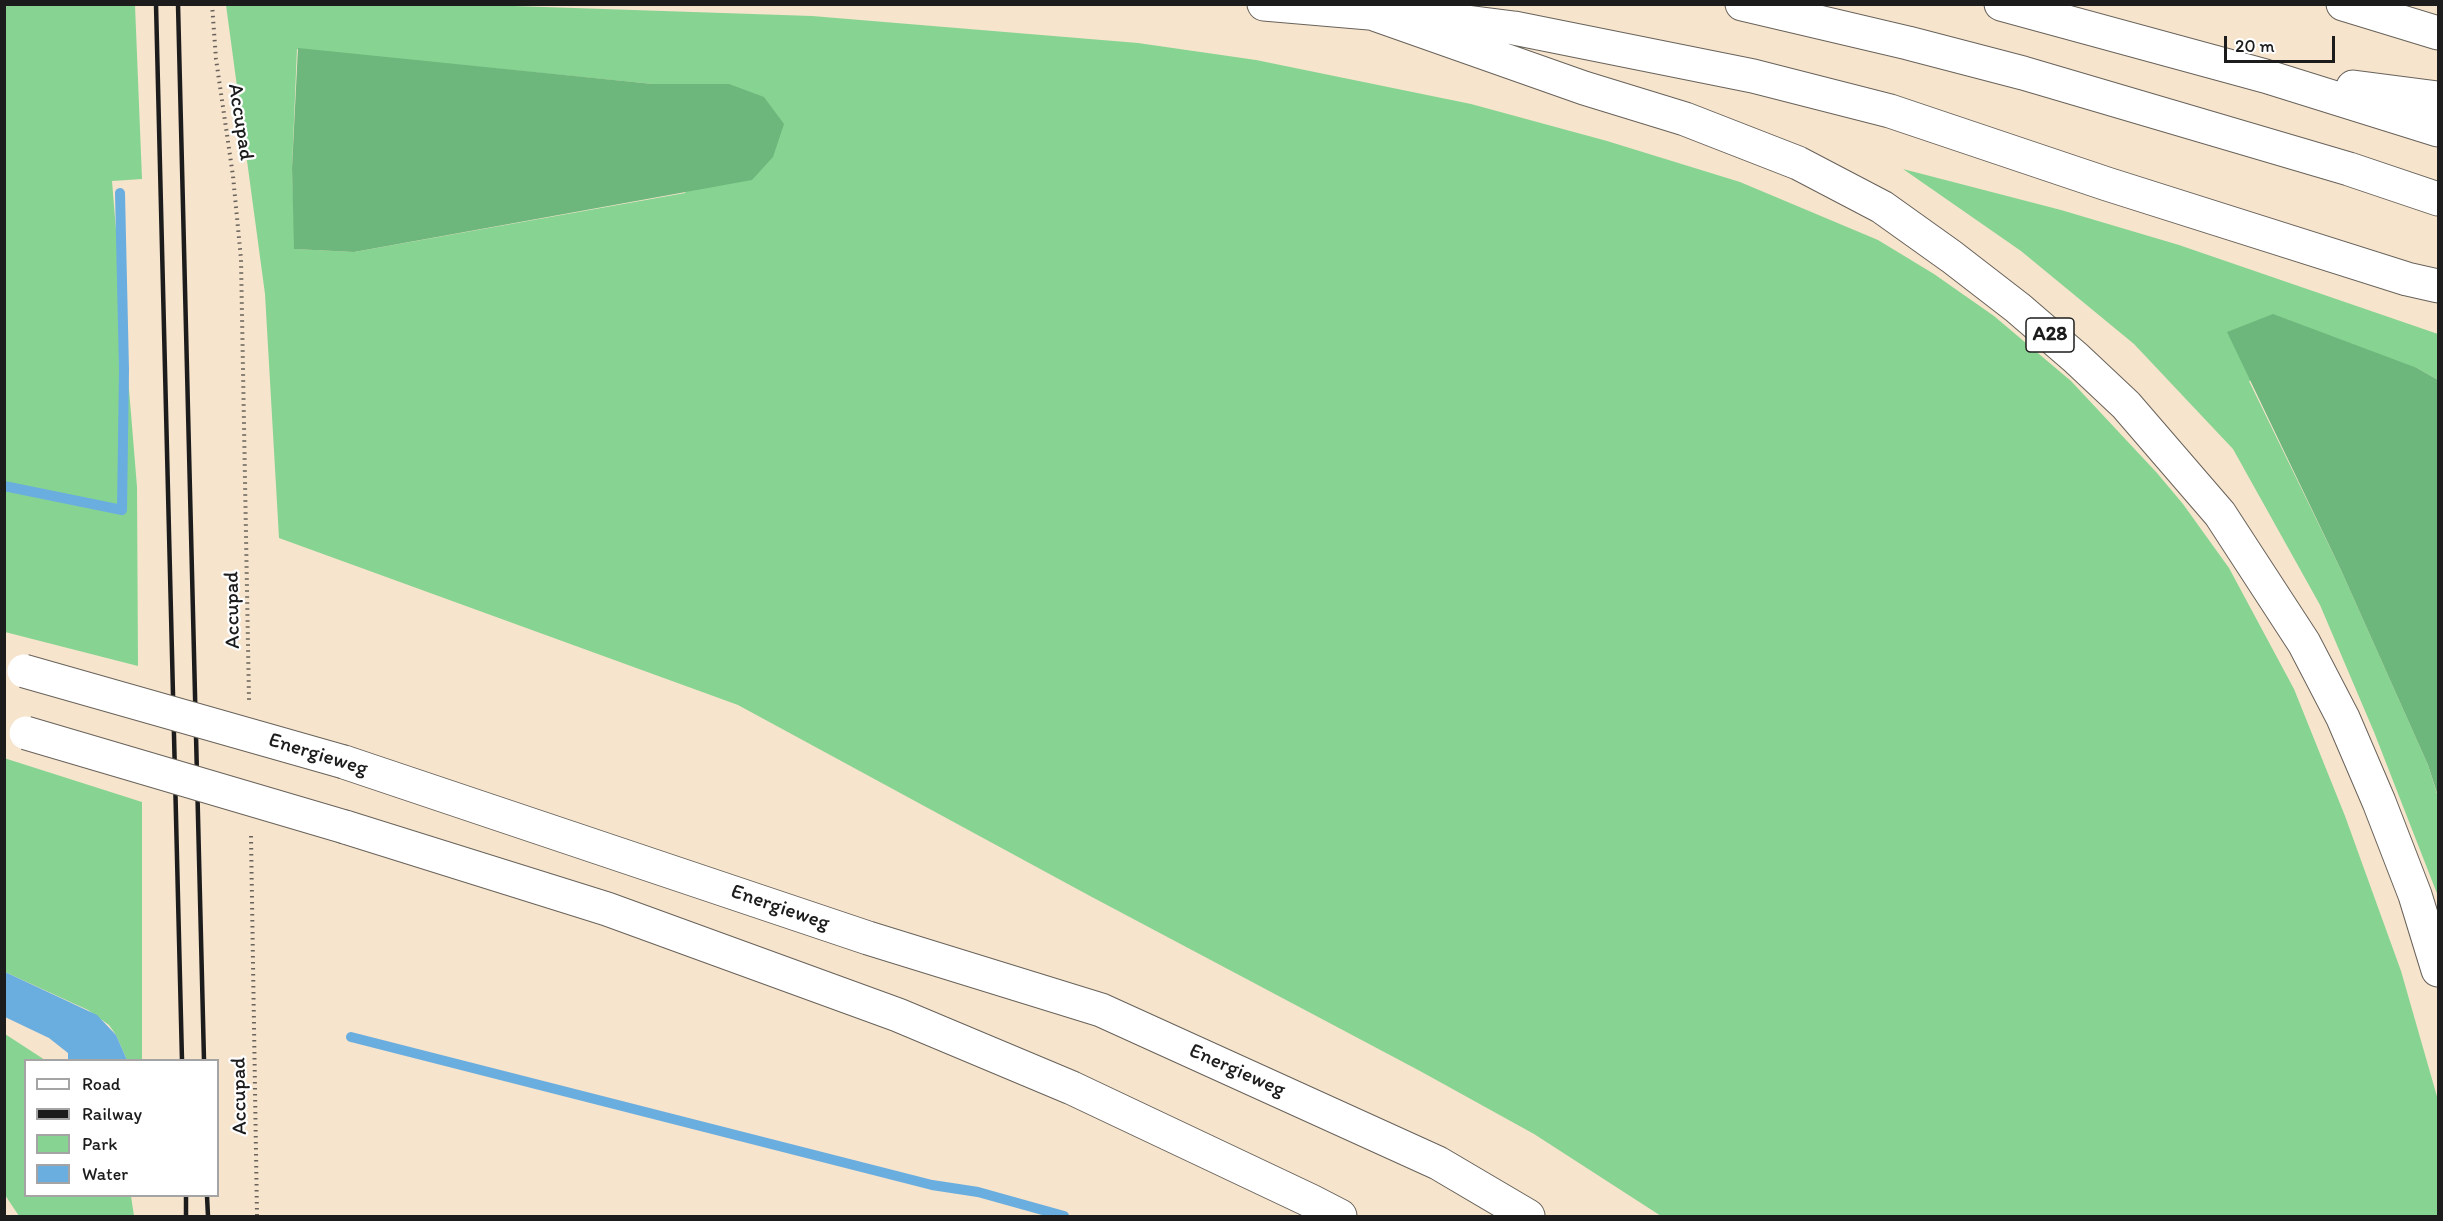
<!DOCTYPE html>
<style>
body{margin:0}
#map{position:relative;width:2443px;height:1221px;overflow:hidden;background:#f6e4cd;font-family:Itim,sans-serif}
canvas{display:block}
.frame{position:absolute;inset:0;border:6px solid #1c1c1c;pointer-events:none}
.legend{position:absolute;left:24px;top:1059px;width:195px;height:138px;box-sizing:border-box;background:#fff;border:2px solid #a4a4a4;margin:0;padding:8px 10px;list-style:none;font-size:18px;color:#1c1c1c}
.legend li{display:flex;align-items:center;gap:12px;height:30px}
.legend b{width:30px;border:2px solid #a4a4a4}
.scale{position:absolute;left:2224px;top:36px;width:111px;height:27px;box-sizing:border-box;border:3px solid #1c1c1c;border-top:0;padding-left:8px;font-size:18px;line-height:21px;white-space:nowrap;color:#1c1c1c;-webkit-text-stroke:4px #fff;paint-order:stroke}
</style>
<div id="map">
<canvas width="2443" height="1221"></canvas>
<div class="frame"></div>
<ul class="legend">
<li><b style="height:8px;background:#fff"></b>Road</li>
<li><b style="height:8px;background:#1c1c1c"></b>Railway</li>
<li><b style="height:16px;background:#87d492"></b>Park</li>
<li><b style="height:16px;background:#6aaddf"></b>Water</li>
</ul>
<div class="scale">20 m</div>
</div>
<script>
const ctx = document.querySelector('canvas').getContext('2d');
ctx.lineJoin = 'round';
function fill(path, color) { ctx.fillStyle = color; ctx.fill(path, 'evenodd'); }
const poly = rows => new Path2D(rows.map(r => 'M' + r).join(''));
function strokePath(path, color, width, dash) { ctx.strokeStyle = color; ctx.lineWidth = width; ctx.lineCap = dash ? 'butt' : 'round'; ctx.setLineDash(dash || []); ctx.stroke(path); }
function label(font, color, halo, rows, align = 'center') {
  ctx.font = font + ' Itim,sans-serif'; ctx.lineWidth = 4.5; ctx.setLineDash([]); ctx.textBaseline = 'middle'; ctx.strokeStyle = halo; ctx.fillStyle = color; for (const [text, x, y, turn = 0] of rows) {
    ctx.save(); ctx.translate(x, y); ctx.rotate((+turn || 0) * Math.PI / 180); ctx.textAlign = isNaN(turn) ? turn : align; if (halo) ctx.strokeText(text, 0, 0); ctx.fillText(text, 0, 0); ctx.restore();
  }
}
fill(poly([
 [5,4,135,5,142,179,112,181,137,487,138,666,5,632],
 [226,5,485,5,812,16,1138,43,1256,60,1471,104,1607,141,1740,182,1878,240,1934,274,1994,316,2071,381,2157,473,2183,504,2229,568,2294,689,2345,816,2401,971,2438,1100,2438,1216,1661,1216,1534,1134,1420,1071,1090,896,738,705,279,538,265,294],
 [297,49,653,84,729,84,685,193,354,252,295,249,292,168],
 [1903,169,2061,210,2179,245,2438,334,2438,380,2417,368,2249,381,2341,570,2428,765,2438,797,2438,896,2374,732,2320,605,2233,449,2134,344,2021,251],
 [4,758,142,802,142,1060,127,1060,116,1035,109,1025,88,1010,5,972],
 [5,1034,45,1060,26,1060,26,1196,131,1196,134,1216,19,1216,5,1195]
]), '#87d492');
fill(poly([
 [298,48,653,84,729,84,764,97,784,124,773,157,752,180,354,252,294,249,292,168],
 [2273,314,2417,368,2438,380,2438,796,2428,765,2341,570,2227,332]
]), '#6db67c');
fill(poly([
 [5,972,97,1015,116,1035,127,1060,68,1060,68,1053,49,1038,5,1017]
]), '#6aaddf');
strokePath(poly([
 [4,486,122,510,124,370,120,193],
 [351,1037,932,1185,978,1192,1064,1216]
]), '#6aaddf', 10);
const minor = poly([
 [2343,4,2438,33]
]);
const major = poly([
 [344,762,868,938,1101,1010,1438,1163,1528,1216],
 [345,827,607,909,898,1015,1072,1088,1311,1201,1340,1216]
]);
const highway = poly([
 [1264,4,1451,20,1514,28,1753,76,1890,111,2107,184,2407,279,2438,286],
 [1742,4,1908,43,2023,73,2349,169,2438,199],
 [2001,4,2265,76,2438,130],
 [1374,14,1584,88,1685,119,1798,163,1882,207,1952,257,2018,308,2076,358,2126,405,2220,514,2304,643,2343,718,2379,802,2415,895,2438,970],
 [2353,87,2438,98]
]);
strokePath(minor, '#68625a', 35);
strokePath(major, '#68625a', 35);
strokePath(highway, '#68625a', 35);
strokePath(poly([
 [212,4,216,59,233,176,241,259,249,700],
 [251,836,257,1216]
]), '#68625a', 4, [1.5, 4.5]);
strokePath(minor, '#fff', 33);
strokePath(major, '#fff', 33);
strokePath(highway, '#fff', 33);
strokePath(poly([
 [156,4,182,1060],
 [178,4,204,1060],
 [186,1196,186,1216],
 [207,1196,208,1216]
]), '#1c1c1c', 4.5);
const majorBridge = poly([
 [24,671,344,762],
 [26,733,345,827]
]);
strokePath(majorBridge, '#68625a', 35, []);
strokePath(majorBridge, '#fff', 33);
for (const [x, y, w] of [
 [2050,335,48]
]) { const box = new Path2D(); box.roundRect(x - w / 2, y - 17, w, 34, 4.5); ctx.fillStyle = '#fff'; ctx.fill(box); strokePath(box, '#1c1c1c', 1.5); }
label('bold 20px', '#1c1c1c', null, [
 ["A28",2050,335]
]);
label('21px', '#1c1c1c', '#fff', [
 ["Accupad",240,122,81],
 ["Accupad",233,610,-91],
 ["Energieweg",318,755,17],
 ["Energieweg",780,908,19],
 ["Energieweg",1237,1071,24],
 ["Accupad",240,1096,-91]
]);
</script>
